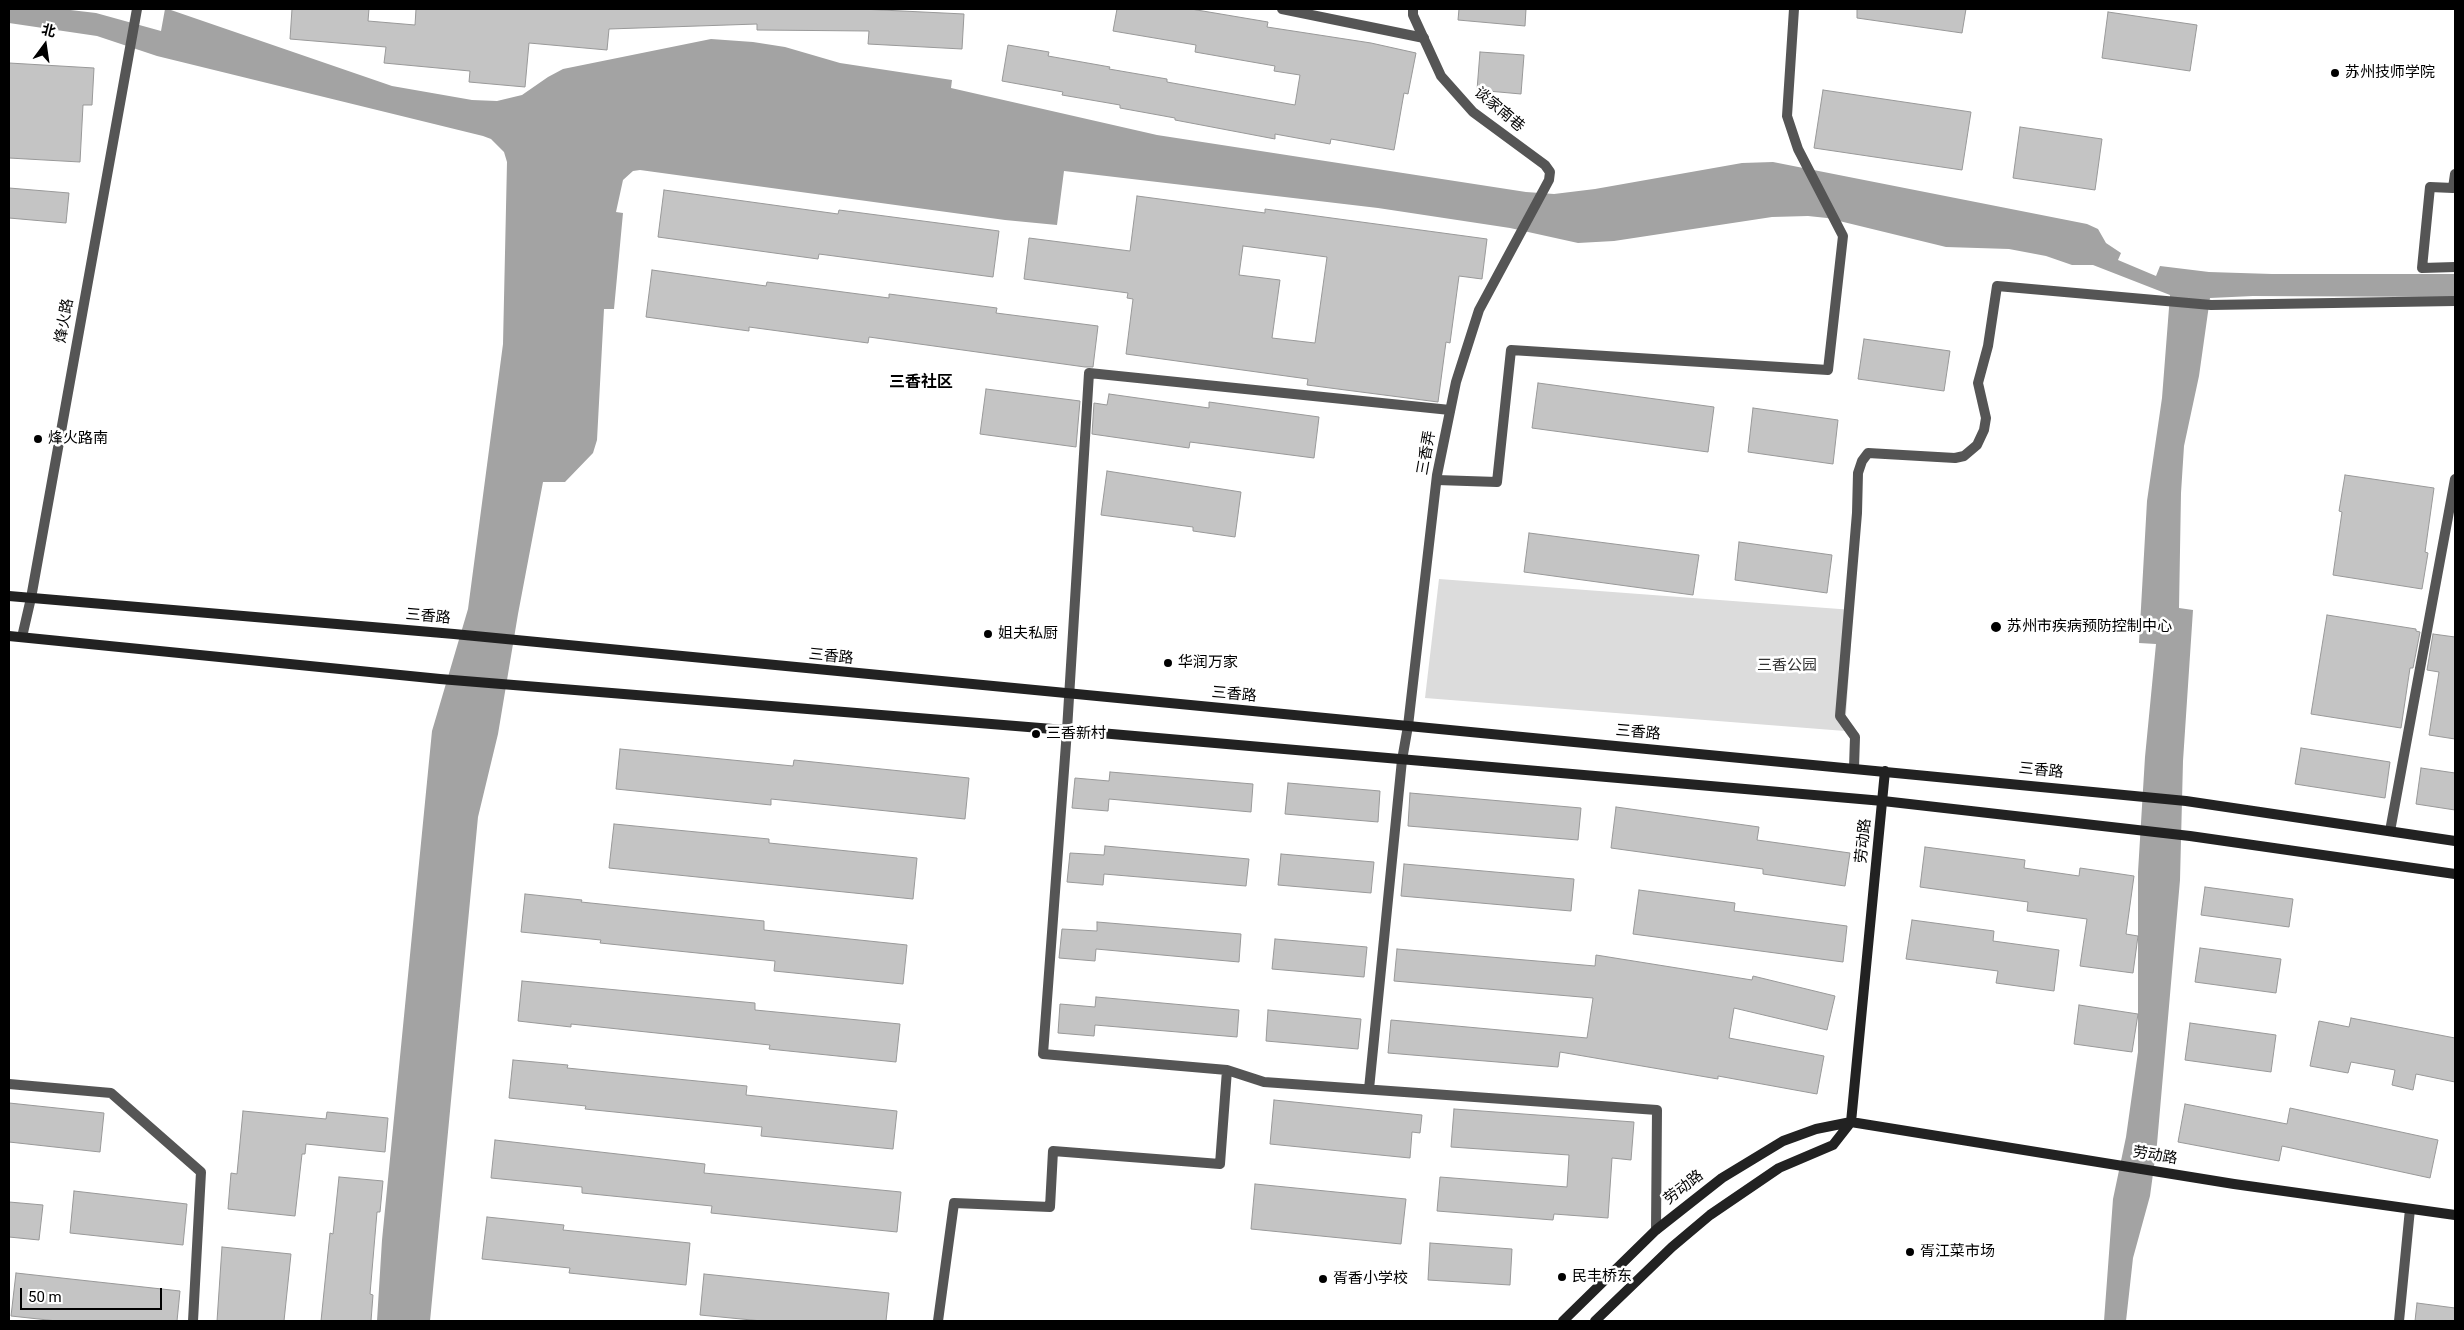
<!DOCTYPE html>
<meta charset="utf-8">
<style>
body{margin:0}
#map{position:relative;width:2464px;height:1330px;overflow:hidden;background:#fff;font-family:Roboto,"Noto Sans SC",sans-serif}
canvas{display:block}
.frame{position:absolute;inset:0;border:10px solid #000;pointer-events:none}
.north{position:absolute;left:20px;top:20px;width:50px;height:50px;-webkit-text-stroke:4px #fff;paint-order:stroke;rotate:14deg;font-size:14px;font-weight:700;line-height:20px;text-align:center;color:#000}
.north::after{content:'';display:block;margin:auto;width:18px;height:22px;background:#000;clip-path:polygon(50% 0,100% 100%,50% 72%,0 100%)}
.scale{position:absolute;left:20px;top:1288px;width:142px;height:22px;box-sizing:border-box;border:2px solid #000;border-top:0;padding-left:6px;font-size:15px;line-height:18px;white-space:nowrap;color:#000;-webkit-text-stroke:4px #fff;paint-order:stroke}
</style>
<div id="map">
<canvas width="2464" height="1330"></canvas>
<div class="frame"></div>
<div class="north">北</div>
<div class="scale">50 m</div>
</div>
<script>
const ctx = document.querySelector('canvas').getContext('2d');
ctx.lineJoin = 'round';
function fill(path, color) { ctx.fillStyle = color; ctx.fill(path, 'evenodd'); }
const poly = rows => new Path2D(rows.map(r => 'M' + r).join(''));
function strokePath(path, color, width, dash) { ctx.strokeStyle = color; ctx.lineWidth = width; ctx.lineCap = dash ? 'butt' : 'round'; ctx.setLineDash(dash || []); ctx.stroke(path); }
function label(font, color, halo, rows, align = 'center') {
  ctx.font = font + ' Roboto,"Noto Sans SC",sans-serif'; ctx.lineWidth = 5; ctx.setLineDash([]); ctx.textBaseline = 'middle'; ctx.strokeStyle = halo; ctx.fillStyle = color; for (const [text, x, y, turn = 0] of rows) {
    ctx.save(); ctx.translate(x, y); ctx.rotate((+turn || 0) * Math.PI / 180); ctx.textAlign = isNaN(turn) ? turn : align; if (halo) ctx.strokeText(text, 0, 0); ctx.fillText(text, 0, 0); ctx.restore();
  }
}
fill(poly([
 [1439,579,1853,610,1845,731,1425,698]
]), '#dcdcdc');
fill(poly([
 [9,9,62,9,96,13,161,31,165,9,168,9,392,86,472,100,497,101,522,95,548,77,563,69,711,39,753,42,785,47,840,63,952,80,951,88,1157,135,1526,192,1554,194,1595,189,1742,163,1773,162,2087,224,2098,229,2106,243,2121,253,2118,260,2156,276,2160,266,2209,272,2272,274,2455,274,2455,297,2253,296,2210,298,2199,376,2184,446,2181,493,2179,608,2193,610,2183,761,2180,880,2157,1144,2150,1196,2133,1258,2126,1321,2104,1321,2113,1199,2126,1137,2138,1052,2138,872,2145,757,2156,644,2139,643,2147,501,2162,398,2170,295,2093,265,2072,265,2046,256,2009,249,1946,247,1827,218,1808,216,1772,217,1614,241,1578,243,1510,228,1378,208,1064,171,1057,225,1005,220,640,170,633,171,623,180,616,212,623,213,614,309,604,309,597,440,593,453,565,482,543,482,518,614,498,734,478,817,430,1321,377,1321,382,1240,432,731,468,609,503,344,507,162,504,152,491,139,483,136,157,56,97,36,9,23]
]), '#a3a3a3');
const building = poly([
 [292,9,369,9,368,21,415,25,416,9,861,9,964,14,962,49,868,44,869,31,757,30,757,24,609,29,607,50,529,43,525,87,469,82,470,71,384,63,386,47,290,39,292,9],
 [1117,9,1191,9,1268,22,1267,27,1371,43,1416,53,1408,94,1404,93,1394,150,1331,139,1330,144,1275,134,1275,139,1175,120,1175,118,1120,108,1120,105,1062,95,1063,92,1002,81,1008,45,1049,52,1048,56,1110,67,1109,69,1167,79,1167,82,1295,105,1300,75,1274,71,1275,66,1195,52,1196,45,1113,31,1117,9],
 [1459,9,1526,9,1525,26,1458,20,1459,9],
 [1857,9,1966,9,1962,33,1857,18,1857,9],
 [2108,12,2197,25,2190,71,2102,58,2108,12],
 [1480,52,1524,55,1521,94,1477,90,1480,52],
 [9,63,94,68,92,105,83,105,80,162,9,158,9,63],
 [1823,90,1971,112,1962,170,1814,148,1823,90],
 [2020,127,2102,139,2095,190,2013,178,2020,127],
 [9,188,69,193,66,223,9,218,9,188],
 [664,190,838,214,839,210,999,231,993,277,819,254,818,259,658,237,664,190],
 [1137,196,1265,213,1265,209,1487,239,1482,279,1459,276,1450,343,1446,342,1438,402,1307,385,1308,379,1126,354,1133,299,1127,298,1128,293,1024,279,1029,238,1130,251,1137,196],
 [1243,246,1327,257,1315,343,1272,338,1280,280,1239,275,1243,246],
 [652,270,766,286,767,282,889,298,889,294,997,308,996,313,1098,326,1093,367,1085,367,869,337,868,343,749,327,749,331,646,317,652,270],
 [1864,339,1950,351,1944,391,1858,379,1864,339],
 [1538,383,1714,407,1708,452,1532,428,1538,383],
 [986,389,1080,401,1076,447,980,434,986,389],
 [1109,394,1209,408,1209,402,1319,417,1314,458,1190,442,1189,448,1092,434,1094,403,1107,405,1109,394],
 [1753,408,1838,420,1833,464,1748,452,1753,408],
 [1107,471,1241,492,1235,537,1193,531,1193,527,1101,515,1107,471],
 [2345,475,2434,488,2425,552,2428,553,2422,589,2333,575,2342,512,2339,511,2345,475],
 [1529,533,1699,555,1693,595,1524,572,1529,533],
 [1739,542,1832,555,1827,593,1735,580,1739,542],
 [2327,615,2416,629,2416,631,2420,632,2413,668,2410,668,2401,728,2311,714,2327,615],
 [2433,634,2455,637,2455,739,2429,735,2439,672,2427,670,2433,634],
 [2301,748,2390,762,2385,798,2295,784,2301,748],
 [620,749,793,766,794,760,969,778,965,819,771,799,771,805,616,789,620,749],
 [2421,768,2455,773,2455,810,2416,804,2421,768],
 [1110,772,1253,784,1251,812,1109,799,1108,811,1072,808,1075,778,1109,781,1110,772],
 [1288,783,1380,791,1378,822,1285,814,1288,783],
 [1410,793,1581,808,1578,840,1408,826,1410,793],
 [1616,807,1759,827,1757,840,1850,853,1845,886,1763,874,1763,869,1611,848,1616,807],
 [614,824,769,839,769,843,917,858,913,899,609,868,614,824],
 [1105,846,1249,859,1246,886,1104,874,1103,885,1067,882,1070,853,1104,855,1105,846],
 [1925,847,2025,860,2024,868,2079,876,2080,868,2134,876,2126,934,2138,936,2133,973,2080,966,2087,919,2027,911,2028,902,1920,887,1925,847],
 [1281,854,1374,862,1371,893,1278,885,1281,854],
 [1404,864,1574,879,1571,911,1401,896,1404,864],
 [2205,887,2293,899,2289,927,2201,915,2205,887],
 [1639,890,1735,903,1734,911,1847,926,1843,962,1633,934,1639,890],
 [525,894,582,900,581,902,764,921,764,930,907,945,903,984,774,971,775,961,600,943,601,940,521,932,525,894],
 [1912,920,1994,931,1993,941,2059,950,2054,991,1996,983,1998,971,1906,959,1912,920],
 [1097,922,1241,934,1239,962,1096,949,1095,961,1059,958,1062,929,1097,931,1097,922],
 [1275,939,1367,947,1364,977,1272,969,1275,939],
 [2200,948,2281,959,2276,993,2195,982,2200,948],
 [1397,949,1595,966,1596,955,1752,980,1753,976,1835,996,1827,1030,1734,1008,1729,1038,1824,1056,1817,1094,1718,1076,1718,1079,1560,1052,1558,1067,1388,1053,1391,1020,1587,1038,1593,998,1394,981,1397,949],
 [522,981,755,1003,755,1010,900,1024,896,1062,769,1049,770,1045,571,1024,571,1027,518,1021,522,981],
 [1096,997,1239,1010,1237,1037,1095,1025,1094,1036,1058,1033,1060,1004,1095,1007,1096,997],
 [2079,1005,2138,1014,2132,1052,2074,1044,2079,1005],
 [1268,1010,1361,1019,1358,1049,1266,1041,1268,1010],
 [2351,1018,2455,1038,2455,1082,2416,1074,2413,1090,2392,1085,2395,1070,2351,1062,2348,1073,2310,1066,2319,1021,2349,1027,2351,1018],
 [2190,1023,2276,1035,2271,1072,2185,1060,2190,1023],
 [513,1060,568,1065,567,1068,747,1086,746,1095,897,1111,893,1149,761,1136,762,1127,585,1109,586,1106,509,1098,513,1060],
 [1274,1100,1422,1115,1420,1133,1412,1132,1410,1158,1270,1144,1274,1100],
 [9,1103,104,1113,100,1152,9,1142,9,1103],
 [2185,1104,2287,1124,2290,1108,2438,1140,2430,1178,2282,1146,2279,1161,2178,1142,2185,1104],
 [1454,1109,1634,1122,1631,1160,1612,1158,1608,1218,1554,1214,1553,1220,1437,1211,1440,1177,1567,1187,1569,1155,1451,1147,1454,1109],
 [243,1111,326,1119,327,1112,388,1118,385,1152,306,1144,305,1154,302,1154,295,1216,228,1209,231,1173,237,1174,243,1111],
 [495,1140,705,1164,704,1173,901,1192,897,1232,711,1213,712,1206,582,1193,582,1187,491,1178,495,1140],
 [339,1177,383,1181,380,1212,377,1212,370,1294,373,1295,371,1321,321,1321,330,1233,333,1234,339,1177],
 [1255,1184,1406,1199,1401,1244,1251,1229,1255,1184],
 [74,1191,187,1204,183,1245,70,1233,74,1191],
 [9,1202,43,1205,39,1240,9,1237,9,1202],
 [487,1217,564,1225,563,1230,690,1243,686,1285,569,1273,570,1268,482,1259,487,1217],
 [1430,1243,1512,1249,1510,1285,1428,1280,1430,1243],
 [222,1247,291,1254,284,1321,217,1321,222,1247],
 [16,1273,180,1291,177,1321,57,1321,11,1316,16,1273],
 [704,1274,889,1293,886,1321,762,1321,700,1315,704,1274],
 [2417,1303,2455,1308,2455,1321,2415,1321,2417,1303]
]);
fill(building, '#c4c4c4');
strokePath(building, '#999', 1);
strokePath(poly([
 [1282,9,1424,38],
 [2455,174,2453,188,2430,187,2422,268,2455,267],
 [1450,410,1089,373,1067,730,1043,1054,1227,1070,1264,1082,1657,1110,1656,1230],
 [1437,480,1497,482,1511,350,1828,370,1843,236,1798,149,1787,116,1794,9],
 [1854,768,1855,737,1840,716,1857,513,1858,473,1862,461,1868,453,1955,458,1964,456,1977,445,1984,430,1986,418,1978,383,1988,346,1997,286,2211,305,2455,301],
 [2390,831,2455,479],
 [9,1084,111,1093,201,1172,193,1321],
 [1369,1089,1402,760],
 [938,1321,954,1203,1050,1207,1053,1151,1220,1164,1227,1070],
 [2399,1321,2410,1209]
]), '#555', 10);
strokePath(poly([
 [22,637,31,598,137,9],
 [1402,760,1408,726,1437,475,1456,382,1479,310,1549,180,1550,172,1545,165,1473,112,1441,76,1413,15,1413,9]
]), '#555', 10);
strokePath(poly([
 [9,596,454,634,2186,801,2455,841],
 [9,636,440,679,1077,731,1883,801,2190,836,2455,874],
 [1563,1321,1656,1230,1722,1178,1783,1141,1816,1129,1851,1122,2234,1184,2455,1215],
 [1595,1321,1672,1247,1710,1215,1779,1168,1833,1145,1851,1122,1885,771]
]), '#222', 10);
for (const [x, y, r, color] of [
 [2335,73,5,"#000"],
 [38,439,5,"#000"],
 [1996,627,6,"#000"],
 [988,634,5,"#000"],
 [1168,663,5,"#000"],
 [1036,734,5,"#000"],
 [1910,1252,5,"#000"],
 [1562,1277,5,"#000"],
 [1323,1279,5,"#000"]
]) { const dot = new Path2D(); dot.arc(x, y, r, 0, 2 * Math.PI); ctx.fillStyle = color; ctx.fill(dot); strokePath(dot, '#fff', 2); }
label('15px', '#000', '#fff', [
 ["苏州技师学院",2345,73],
 ["烽火路南",48,439],
 ["苏州市疾病预防控制中心",2007,627],
 ["姐夫私厨",998,634],
 ["华润万家",1178,663],
 ["三香新村",1046,734],
 ["胥江菜市场",1920,1252],
 ["民丰桥东",1572,1277],
 ["胥香小学校",1333,1279]
], 'left');
label('15px', '#000', '#fff', [
 ["谈家南巷",1499,110,40],
 ["烽火路",65,321,-80],
 ["三香弄",1427,453,-80],
 ["三香路",428,617,5],
 ["三香路",831,657,6],
 ["三香路",1234,695,5],
 ["三香路",1638,733,5],
 ["三香路",2041,771,6],
 ["劳动路",1864,841,-84],
 ["劳动路",2155,1156,9],
 ["劳动路",1684,1188,-38]
]);
label('15px', '#333', '#fff', [
 ["三香公园",1787,666]
]);
label('bold 16px', '#000', '#fff', [
 ["三香社区",921,383]
]);
</script>
